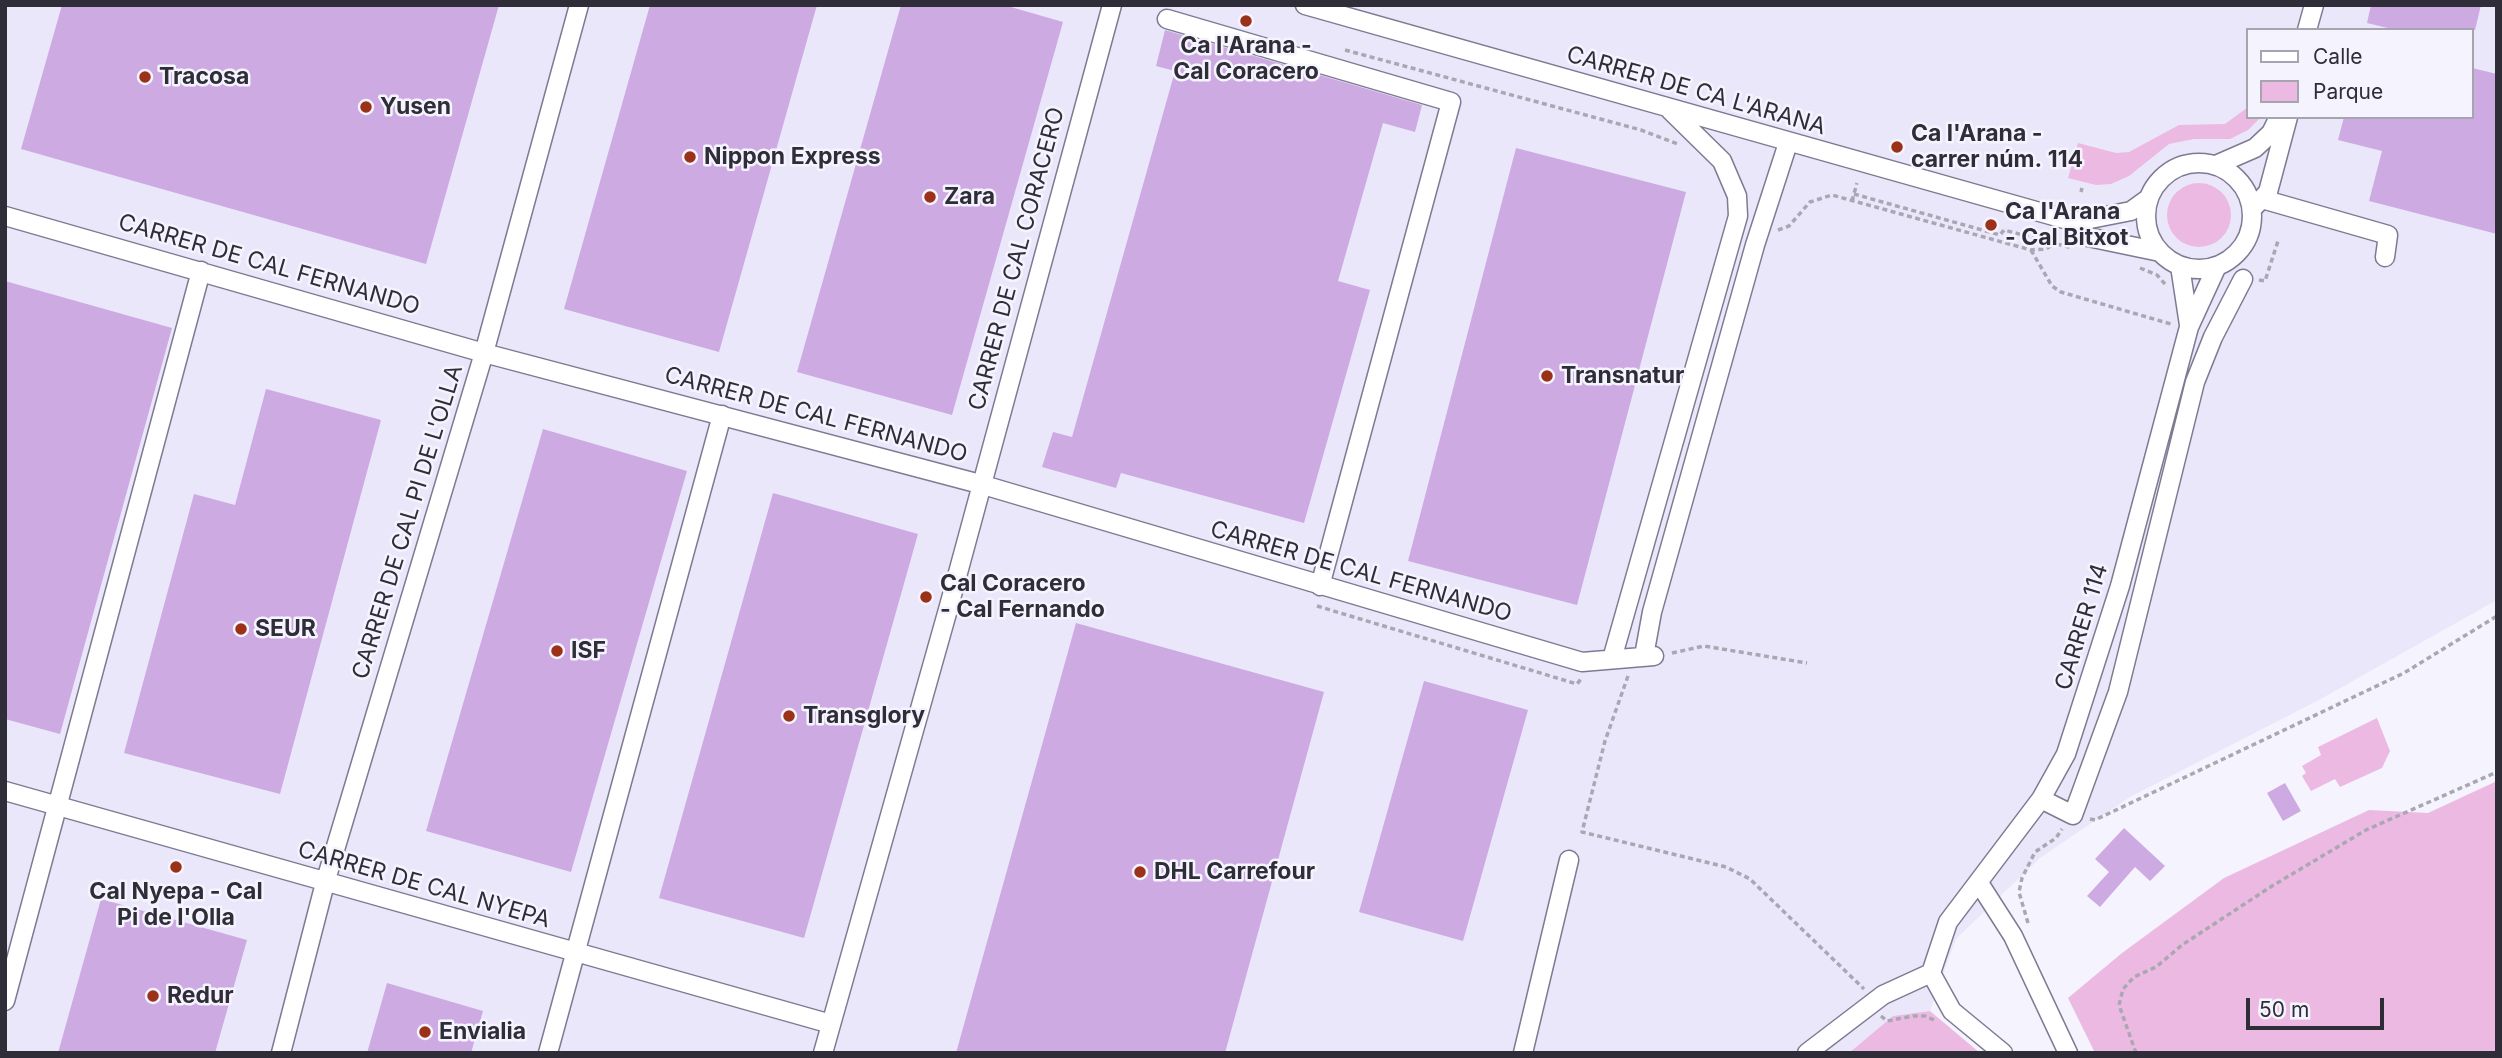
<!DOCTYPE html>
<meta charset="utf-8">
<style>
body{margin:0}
#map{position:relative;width:2502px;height:1058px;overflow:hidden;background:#f5f4fe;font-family:Inter,sans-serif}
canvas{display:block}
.frame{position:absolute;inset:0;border:7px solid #2f2e38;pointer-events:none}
.legend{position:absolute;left:2246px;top:28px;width:228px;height:91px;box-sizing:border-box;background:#f5f4fe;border:2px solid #a6a5af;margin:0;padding:9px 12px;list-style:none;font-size:21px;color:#2f2e38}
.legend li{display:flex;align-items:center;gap:14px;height:35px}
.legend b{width:35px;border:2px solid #a6a5af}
.scale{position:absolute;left:2246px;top:998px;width:138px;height:32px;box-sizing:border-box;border:4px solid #2f2e38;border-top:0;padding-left:9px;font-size:21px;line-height:24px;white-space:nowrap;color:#2f2e38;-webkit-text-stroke:5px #f5f4fe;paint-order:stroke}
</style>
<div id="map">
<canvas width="2502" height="1058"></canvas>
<div class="frame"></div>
<ul class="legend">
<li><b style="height:9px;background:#fff"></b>Calle</li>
<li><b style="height:19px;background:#ecb9e2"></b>Parque</li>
</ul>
<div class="scale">50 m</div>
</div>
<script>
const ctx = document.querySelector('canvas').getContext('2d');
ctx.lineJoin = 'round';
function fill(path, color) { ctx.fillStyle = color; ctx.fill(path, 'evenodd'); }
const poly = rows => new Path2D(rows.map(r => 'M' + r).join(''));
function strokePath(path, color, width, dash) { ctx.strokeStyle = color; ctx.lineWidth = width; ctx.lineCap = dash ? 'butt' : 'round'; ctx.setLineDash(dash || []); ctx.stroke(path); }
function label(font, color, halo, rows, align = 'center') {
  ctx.font = font + ' Inter,sans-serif'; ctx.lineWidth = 5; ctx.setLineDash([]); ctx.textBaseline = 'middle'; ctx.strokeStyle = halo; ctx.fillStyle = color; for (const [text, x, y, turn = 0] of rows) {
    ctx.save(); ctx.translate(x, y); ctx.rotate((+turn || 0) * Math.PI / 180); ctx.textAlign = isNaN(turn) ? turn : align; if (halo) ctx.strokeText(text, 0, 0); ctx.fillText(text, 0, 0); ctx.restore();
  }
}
fill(poly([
 [5,5,2497,5,2497,600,2319,700,2130,797,2040,858,1956,939,1930,1011,1893,1016,1849,1053,5,1053],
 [2248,30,2472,30,2472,117,2248,117]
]), '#eae7fb');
fill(poly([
 [2248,107,2248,117,2261,117,2248,130,2230,139,2194,139,2169,144,2129,176,2111,184,2096,185,2068,178,2078,143,2116,153,2129,152,2179,125,2225,124],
 '2167 215a32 32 0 1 1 64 0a32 32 0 1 1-64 0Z',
 [2377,718,2390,751,2382,768,2340,787,2335,779,2311,791,2302,776,2306,773,2302,766,2321,755,2318,747],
 [2497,781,2497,1053,2095,1053,2068,998,2122,953,2224,878,2369,810,2428,813],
 [1930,1011,1980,1053,1849,1053,1893,1016]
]), '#ecb9e2');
fill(poly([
 [62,5,499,5,426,264,21,149],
 [650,5,817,5,719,352,564,309],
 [901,5,1004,5,1063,22,952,415,797,372],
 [2371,5,2481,5,2475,30,2396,30,2367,23],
 [1165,30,1422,105,1415,132,1383,123,1338,281,1370,290,1304,523,1121,473,1116,488,1042,467,1053,432,1072,437,1175,71,1156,66],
 [2472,68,2497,74,2497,234,2369,201,2382,151,2338,140,2344,117,2472,117],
 [1516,148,1686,192,1577,605,1408,561],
 [5,281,172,328,60,734,5,719],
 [266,389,381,420,280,794,124,753,194,494,235,505],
 [543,429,687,471,571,872,426,831],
 [773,493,918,534,804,938,659,898],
 [1076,623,1324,692,1225,1053,956,1053],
 [1424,681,1528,710,1463,941,1359,912],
 [2285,783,2301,811,2283,821,2267,793],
 [2124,828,2165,866,2150,881,2135,867,2100,907,2087,896,2109,872,2095,859],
 [101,899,247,940,215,1053,58,1053],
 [387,983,483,1011,471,1053,367,1053]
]), '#ceaae3');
const minor = poly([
 [1305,5,2075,222,2131,211,2149,198],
 [1167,19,1451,102,1320,586],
 [2307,30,2314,5],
 '2146 216a53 53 0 1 1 106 0a53 53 0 1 1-106 0Z',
 [2216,165,2255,148,2271,133,2279,117],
 [2262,199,2388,235,2385,257],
 [2255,206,2268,192,2288,117],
 [5,216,484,353,980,484,1582,662,1654,656],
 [2075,222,2088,237,2160,252],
 [2180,266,2189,325],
 [1644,656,1652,612,1755,245,1788,143],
 [1612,659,1738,216,1737,196,1722,161,1670,110],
 [5,791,831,1024],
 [2041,799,2073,815,2118,692,2195,382,2213,337,2243,279],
 [1979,883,2013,936,2068,1053],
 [1931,973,1948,922,2041,799,2066,754,2120,586,2189,327,2217,266],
 [1931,973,1952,1011,2003,1053],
 [5,1001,201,271],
 [281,1053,325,883,484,353,579,5],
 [548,1053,722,415],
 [823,1053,949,606,1112,5],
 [1523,1053,1569,860],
 [1807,1053,1883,995,1931,973]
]);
strokePath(minor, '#7e7a91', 21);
strokePath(poly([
 [1345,50,1641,130,1678,144],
 [2081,192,2082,188],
 [1854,194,2000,235,2004,230,2072,248],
 [1852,201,1857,183],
 [1778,230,1789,226,1810,202,1832,195,2031,250,2046,249,2055,243],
 [2031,250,2052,286,2061,292,2171,324],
 [2140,268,2157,275,2165,284],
 [2259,280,2265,281,2278,241],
 [1317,606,1577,684,1581,679],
 [1672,653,1704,646,1807,663],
 [1628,676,1605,741,1582,832,1726,867,1750,879,1864,989],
 [2090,819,2095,820,2404,673,2497,616],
 [2028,923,2019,892,2022,878,2035,852,2056,838,2062,829],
 [1881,1016,1887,1021,1913,1016,1925,1016,1936,1021],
 [2136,1053,2119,1005,2123,989,2134,977,2156,967,2182,945,2272,886,2366,830,2497,772]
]), '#a9a8b2', 3.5, [5, 3.5]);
strokePath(minor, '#fff', 18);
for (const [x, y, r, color] of [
 [1246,21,7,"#9a3118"],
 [145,77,7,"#9a3118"],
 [366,107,7,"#9a3118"],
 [1897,147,7,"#9a3118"],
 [690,157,7,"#9a3118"],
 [930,197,7,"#9a3118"],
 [1991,225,7,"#9a3118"],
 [1547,376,7,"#9a3118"],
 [926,597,7,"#9a3118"],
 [241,629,7,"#9a3118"],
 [557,651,7,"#9a3118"],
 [789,716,7,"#9a3118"],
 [176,867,7,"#9a3118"],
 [1140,872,7,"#9a3118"],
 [153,996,7,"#9a3118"],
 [425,1032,7,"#9a3118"]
]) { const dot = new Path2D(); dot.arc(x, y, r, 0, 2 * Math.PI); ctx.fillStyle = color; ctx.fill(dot); strokePath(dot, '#f5f4fe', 2.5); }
label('bold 23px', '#2f2e38', '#f5f4fe', [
 ["Ca l'Arana -",1246,46,"center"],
 ["Cal Coracero",1246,72,"center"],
 ["Tracosa",159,77],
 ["Yusen",380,107],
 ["Ca l'Arana -",1911,134],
 ["carrer núm. 114",1911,160],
 ["Nippon Express",704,157],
 ["Zara",944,197],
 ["Ca l'Arana",2005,212],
 ["- Cal Bitxot",2005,238],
 ["Transnatur",1561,376],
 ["Cal Coracero",940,584],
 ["- Cal Fernando",940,610],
 ["SEUR",255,629],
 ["ISF",571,651],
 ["Transglory",803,716],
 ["DHL Carrefour",1154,872],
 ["Cal Nyepa - Cal",176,892,"center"],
 ["Pi de l'Olla",176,918,"center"],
 ["Redur",167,996],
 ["Envialia",439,1032]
], 'left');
label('23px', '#2f2e38', '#f5f4fe', [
 ["CARRER DE CA L'ARANA",1696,91,16],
 ["CARRER DE CAL CORACERO",1017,259,-75],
 ["CARRER DE CAL FERNANDO",269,265,16],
 ["CARRER DE CAL FERNANDO",816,415,15],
 ["CARRER DE CAL PI DE L'OLLA",408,522,-73],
 ["CARRER DE CAL FERNANDO",1361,572,16],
 ["CARRER 114",2082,627,-73],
 ["CARRER DE CAL NYEPA",424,885,16]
]);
</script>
